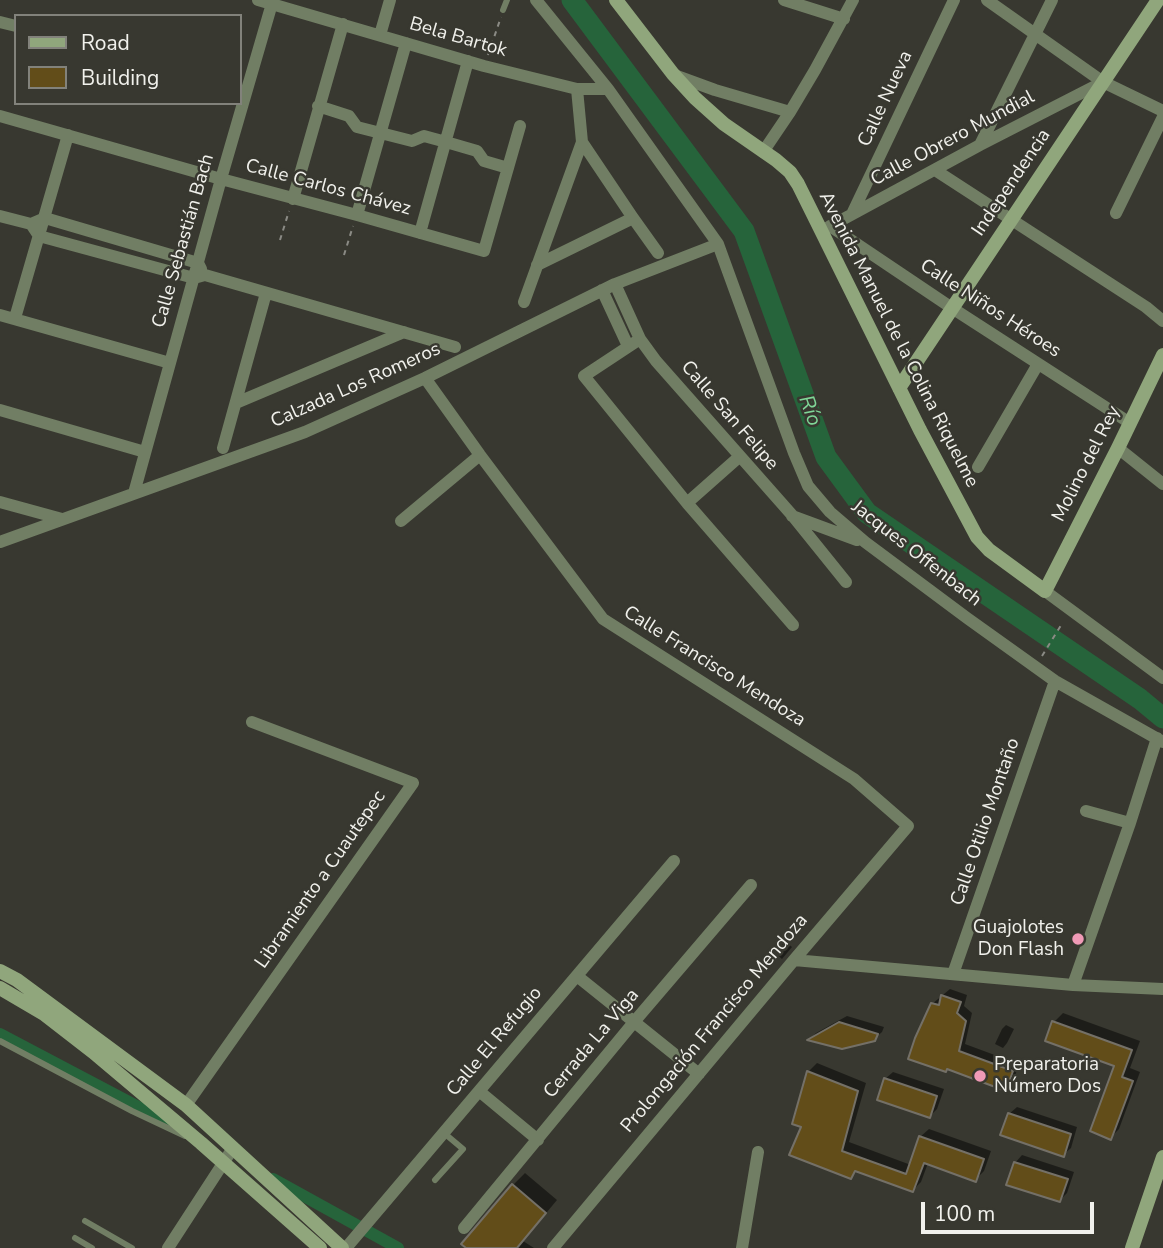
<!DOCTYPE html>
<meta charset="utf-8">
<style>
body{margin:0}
#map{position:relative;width:1163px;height:1248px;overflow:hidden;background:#383830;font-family:"Nunito Sans",sans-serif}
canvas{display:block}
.legend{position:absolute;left:14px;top:14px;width:228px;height:91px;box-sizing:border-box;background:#383830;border:2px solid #82827b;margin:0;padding:9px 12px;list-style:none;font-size:21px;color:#f1f1ec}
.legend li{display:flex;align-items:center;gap:14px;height:35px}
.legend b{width:35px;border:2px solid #82827b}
.scale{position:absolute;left:921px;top:1202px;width:173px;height:32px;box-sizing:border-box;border:4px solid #f1f1ec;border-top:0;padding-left:9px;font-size:21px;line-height:24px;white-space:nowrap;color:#f1f1ec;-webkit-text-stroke:5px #383830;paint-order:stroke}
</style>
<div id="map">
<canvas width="1163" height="1248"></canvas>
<ul class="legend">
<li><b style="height:9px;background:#90a67c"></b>Road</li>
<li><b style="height:19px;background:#624d19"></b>Building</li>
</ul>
<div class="scale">100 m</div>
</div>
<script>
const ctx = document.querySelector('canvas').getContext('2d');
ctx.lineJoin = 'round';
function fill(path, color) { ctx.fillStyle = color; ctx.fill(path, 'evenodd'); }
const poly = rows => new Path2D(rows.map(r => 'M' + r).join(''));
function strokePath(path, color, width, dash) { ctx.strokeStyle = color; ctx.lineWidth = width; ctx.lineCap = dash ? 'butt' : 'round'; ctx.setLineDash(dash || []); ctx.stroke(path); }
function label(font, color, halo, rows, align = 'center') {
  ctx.font = font + ' "Nunito Sans",sans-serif'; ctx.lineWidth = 5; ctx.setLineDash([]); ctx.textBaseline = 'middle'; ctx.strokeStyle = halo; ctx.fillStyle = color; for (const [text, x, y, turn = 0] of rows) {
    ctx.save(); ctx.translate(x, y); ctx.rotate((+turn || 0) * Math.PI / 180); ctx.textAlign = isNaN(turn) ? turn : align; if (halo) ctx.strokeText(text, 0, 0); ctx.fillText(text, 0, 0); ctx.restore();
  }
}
fill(poly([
 [785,941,792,947,782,959,775,953],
 [950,989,967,995,964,1006,972,1013,965,1044,1019,1064,1013,1082,1005,1089,947,1068,932,1004],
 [1063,1013,1140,1041,1130,1068,1140,1072,1119,1129,1110,1138,1116,1065,1054,1022],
 [847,1016,884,1027,882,1032,874,1039,810,1039,816,1033],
 [1006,1025,1014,1029,1007,1043,1003,1048,995,1044,1002,1029],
 [817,1063,866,1083,849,1142,911,1165,920,1137,929,1129,991,1151,984,1171,975,1180,928,1163,921,1182,913,1190,858,1170,851,1177,803,1126,794,1123,809,1071],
 [893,1072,944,1089,937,1109,930,1116,885,1079],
 [1017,1107,1077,1127,1071,1148,1063,1155,1009,1114],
 [1022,1155,1074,1172,1067,1193,1060,1200,1015,1163],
 [525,1173,557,1200,523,1241,534,1248,469,1248,513,1185]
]), '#0007');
strokePath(poly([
 [0,1034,167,1122],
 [273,1179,398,1248]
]), '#26643b', 12);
strokePath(poly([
 [572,0,744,231,826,457,867,513,1140,699,1163,718]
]), '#26643b', 21);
const building = poly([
 [941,995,961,1002,957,1013,966,1021,959,1051,1013,1071,1006,1091,947,1069,946,1072,908,1059,915,1038,931,1003,939,1005,941,995],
 [1052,1021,1132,1050,1122,1077,1133,1081,1111,1140,1090,1131,1114,1066,1045,1041,1052,1021],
 [839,1022,878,1034,875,1041,842,1049,807,1040,839,1022],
 [807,1071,858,1091,842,1151,906,1174,919,1136,984,1159,976,1182,924,1163,913,1192,855,1171,851,1179,789,1155,801,1127,792,1124,807,1071],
 [884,1078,937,1096,930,1118,877,1100,884,1078],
 [1008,1113,1071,1134,1064,1157,1000,1135,1008,1113],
 [1014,1162,1068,1179,1060,1202,1006,1185,1014,1162],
 [512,1184,546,1213,517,1248,466,1248,461,1244,512,1184]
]);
fill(building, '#624d19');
strokePath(building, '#747067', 2);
strokePath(poly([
 [488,55,501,17],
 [280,240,289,211],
 [344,255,353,226],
 [1042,656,1063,622]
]), '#8b8b85', 2, [5, 5]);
strokePath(poly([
 [503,10,507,0],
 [0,1041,132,1111,185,1136],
 [435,1180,463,1149,444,1133],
 [85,1221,132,1248],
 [75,1238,92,1248]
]), '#717e64', 6);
strokePath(poly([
 [258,0,484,66,577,89,608,89],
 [536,0,608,89,718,244,794,453,808,486,830,512,865,542,967,618,1055,681,1163,742],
 [784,0,844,19],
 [987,0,1103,82,1163,111],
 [0,22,16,26],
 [380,35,390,0],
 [674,75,715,90,790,112],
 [577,89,582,142,633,218,658,253],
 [318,106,349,116,357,127,412,141,424,136,446,142,477,151,484,161,508,168],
 [0,116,221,179,357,215,484,251,520,126],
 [980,145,1052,0],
 [763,152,790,112,815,70,853,0],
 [935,170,1146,307,1163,321],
 [293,199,343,24],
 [1116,213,1163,117],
 [852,214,954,0],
 [357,215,406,43],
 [0,216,31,224,45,218,198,263,201,269],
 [31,224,39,236,194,278,205,275,455,347],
 [830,226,952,308,1130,423],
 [825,229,980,145,1103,82],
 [420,233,468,61],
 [537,265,633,218],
 [615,284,640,339,656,361,792,515,846,582],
 [602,290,628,346],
 [524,302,582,142],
 [0,315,170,363],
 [15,318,68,135],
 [640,339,584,376,687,503,793,625],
 [425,378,480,455,603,619,854,779,908,826,794,960,553,1248],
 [236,403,404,332],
 [0,410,145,452],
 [223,448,266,293],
 [1118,448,1163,484],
 [978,467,1038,364],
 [134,493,221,179,273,0],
 [0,502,62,519],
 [687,503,739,457],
 [792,516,857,540],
 [401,521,480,455],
 [0,542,305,432,425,378,615,284,718,244],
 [1045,591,1163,678],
 [1086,811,1130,823],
 [794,960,1073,985,1163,989],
 [953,974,1055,681],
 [577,976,699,1074],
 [1073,985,1130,823,1157,738],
 [479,1091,538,1140],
 [186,1105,413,783,252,722],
 [464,1228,634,1022,751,885],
 [168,1248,233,1148],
 [346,1248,674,861],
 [742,1248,758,1152]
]), '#717e64', 12);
strokePath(poly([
 [616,0,673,74,695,98,724,124,776,160,790,172,798,184,920,430,977,537,989,550,1045,591,1118,448,1163,355],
 [899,388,1158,0],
 [0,971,17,980,186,1105,342,1248],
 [0,988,44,1014,93,1052,201,1143,320,1248],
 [1132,1248,1163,1157]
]), '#90a67c', 14);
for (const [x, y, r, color] of [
 [1078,939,7,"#f09ab6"],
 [980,1076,7,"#f09ab6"]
]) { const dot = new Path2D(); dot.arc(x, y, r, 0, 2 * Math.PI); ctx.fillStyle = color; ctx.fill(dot); strokePath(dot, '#383830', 2.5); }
label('19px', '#f1f1ec', '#383830', [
 ["Bela Bartok",458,38,16],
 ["Calle Nueva",886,99,-65],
 ["Calle Obrero Mundial",953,139,-28],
 ["Independencia",1012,183,-56],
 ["Calle Carlos Chávez",328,188,15],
 ["Calle Sebastián Bach",184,241,-74],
 ["Calle Niños Héroes",990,309,33],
 ["Avenida Manuel de la Colina Riquelme",898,340,63],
 ["Calzada Los Romeros",356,386,-24],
 ["Calle San Felipe",729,416,49],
 ["Molino del Rey",1087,464,-63],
 ["Jacques Offenbach",916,554,38],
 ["Calle Francisco Mendoza",714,667,32],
 ["Calle Otilio Montaño",986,822,-71],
 ["Libramiento a Cuautepec",321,880,-55],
 ["Prolongación Francisco Mendoza",715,1024,-50],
 ["Calle El Refugio",495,1042,-50],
 ["Cerrada La Viga",592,1044,-50]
]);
label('19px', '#f1f1ec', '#383830', [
 ["Guajolotes",1064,928],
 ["Don Flash",1064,950],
 ["Preparatoria",994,1065,"left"],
 ["Número Dos",994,1087,"left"]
], 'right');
label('italic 21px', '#7fd697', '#383830', [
 ["Río",809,411,70]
]);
</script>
